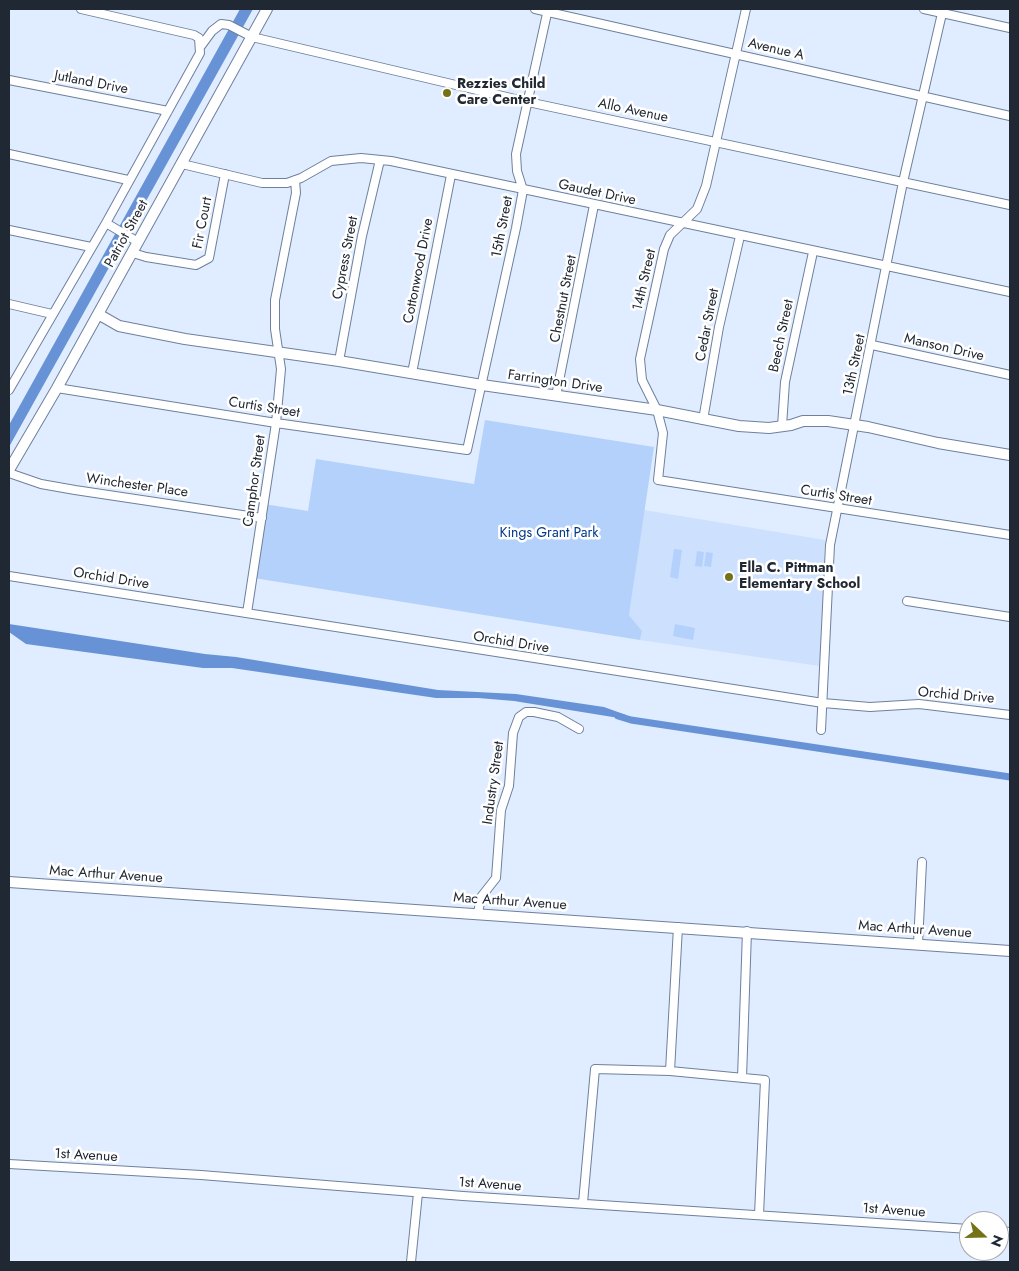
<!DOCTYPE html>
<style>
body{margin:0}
#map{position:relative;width:1019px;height:1271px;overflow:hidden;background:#e0ecff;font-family:Jost,sans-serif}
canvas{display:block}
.frame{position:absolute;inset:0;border:10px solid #202833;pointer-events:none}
.north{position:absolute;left:959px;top:1211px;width:50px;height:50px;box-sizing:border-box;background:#fff;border:1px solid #a6a9ad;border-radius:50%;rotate:111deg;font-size:14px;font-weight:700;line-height:20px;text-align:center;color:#202833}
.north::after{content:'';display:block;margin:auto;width:18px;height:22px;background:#747318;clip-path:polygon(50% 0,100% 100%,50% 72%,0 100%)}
</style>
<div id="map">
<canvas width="1019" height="1271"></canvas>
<div class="frame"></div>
<div class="north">N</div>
</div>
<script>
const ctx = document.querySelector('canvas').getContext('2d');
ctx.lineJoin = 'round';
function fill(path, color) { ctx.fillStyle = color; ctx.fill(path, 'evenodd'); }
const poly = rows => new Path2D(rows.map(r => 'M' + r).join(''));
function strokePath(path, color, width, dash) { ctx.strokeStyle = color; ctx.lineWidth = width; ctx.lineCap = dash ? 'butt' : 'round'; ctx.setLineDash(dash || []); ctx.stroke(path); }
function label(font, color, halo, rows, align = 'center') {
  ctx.font = font + ' Jost,sans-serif'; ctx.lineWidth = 5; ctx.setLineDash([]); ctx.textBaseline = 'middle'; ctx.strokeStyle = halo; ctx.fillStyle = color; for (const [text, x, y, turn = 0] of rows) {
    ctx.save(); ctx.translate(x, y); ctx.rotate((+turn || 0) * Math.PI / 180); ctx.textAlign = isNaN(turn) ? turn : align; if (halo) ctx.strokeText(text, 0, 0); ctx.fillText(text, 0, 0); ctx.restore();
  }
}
fill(poly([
 [644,510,825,540,820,666,640,640,642,631,629,615]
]), '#cde0fe');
fill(poly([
 [485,420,654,447,629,615,642,631,640,640,254,578,264,504,308,511,316,459,474,484],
 [674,549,682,550,678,579,670,577],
 [697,551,704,552,702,567,695,566],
 [706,552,713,553,711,567,704,566],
 [675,624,695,628,693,640,673,636]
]), '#b4d1fc');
fill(poly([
 [240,9,253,9,9,447,9,425],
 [9,624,205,654,236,657,438,690,516,694,604,707,626,715,625,719,514,701,478,698,436,698,232,668,203,668,26,644,9,632]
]), '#6793d6');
strokePath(poly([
 [618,716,631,720,1010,777]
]), '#6793d6', 7);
const street = poly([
 [535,9,1010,116],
 [746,9,706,186,697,209,670,235,664,249,640,359,642,380,657,410,663,433,658,480,1010,535],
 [924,9,1010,28],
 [201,46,212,31,221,24,229,25,252,37,528,102,1010,205],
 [9,80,168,111],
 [9,154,128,180],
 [182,164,262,183,287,183,301,178,331,161,361,158,391,161,1010,292],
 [106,223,138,242],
 [9,230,91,247],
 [133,253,146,257,196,265,209,258,225,174],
 [9,304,52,314],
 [872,345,1010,375],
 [339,361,362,236,380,160],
 [412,373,451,175],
 [57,388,276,423,467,450,516,228,523,190,517,171,516,154,548,9],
 [9,390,106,223,200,53,199,38,194,35,81,9],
 [556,396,594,205],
 [703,420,719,327,740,236],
 [782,426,785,382,813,252],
 [9,473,41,484,75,490,262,518],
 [9,576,823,703,870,707,919,704,1010,715],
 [907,601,1010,617],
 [247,613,276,423,281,369,275,329,275,300,296,193,295,180],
 [821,730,830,545,903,182,943,9],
 [478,913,481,897,496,878,501,810,509,786,513,733,519,717,526,712,534,712,558,717,579,729],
 [918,944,922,862],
 [670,1071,678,927],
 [742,1078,747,931],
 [9,1164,201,1175,463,1196,969,1229],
 [583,1203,595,1069,670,1071,765,1080,759,1215],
 [999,1231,1010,1232],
 [411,1262,418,1193]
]);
const secondary = poly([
 [98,314,119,326,185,339,339,361,482,385,657,410,739,426,769,428,791,425,803,421,828,421,868,427,938,443,1010,455],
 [9,470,57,388,267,9],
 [9,882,1010,951]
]);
strokePath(street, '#6e809c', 10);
strokePath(secondary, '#6e809c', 12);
strokePath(street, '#fff', 8);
strokePath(secondary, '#fff', 10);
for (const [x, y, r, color] of [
 [447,93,5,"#747318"],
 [729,577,5,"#747318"]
]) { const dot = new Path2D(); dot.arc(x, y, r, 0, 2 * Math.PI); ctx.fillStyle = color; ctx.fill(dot); strokePath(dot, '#fff', 2); }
label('14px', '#202833', '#fff', [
 ["Avenue A",776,50,13],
 ["Jutland Drive",91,83,11],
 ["Allo Avenue",633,111,12],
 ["Gaudet Drive",597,193,12],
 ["Fir Court",203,223,-79],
 ["15th Street",503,227,-79],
 ["Patriot Street",127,234,-61],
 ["Cypress Street",346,258,-79],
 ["Cottonwood Drive",419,271,-79],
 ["14th Street",645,280,-77],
 ["Chestnut Street",564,299,-79],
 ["Cedar Street",708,325,-79],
 ["Beech Street",782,336,-78],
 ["Manson Drive",944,348,13],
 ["13th Street",855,365,-78],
 ["Farrington Drive",555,382,8],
 ["Curtis Street",264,408,9],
 ["Camphor Street",255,481,-82],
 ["Winchester Place",137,486,8],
 ["Curtis Street",836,496,9],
 ["Orchid Drive",111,579,9],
 ["Orchid Drive",511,643,9],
 ["Orchid Drive",956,696,5],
 ["Industry Street",494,783,-82],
 ["Mac Arthur Avenue",106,875,4],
 ["Mac Arthur Avenue",510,902,4],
 ["Mac Arthur Avenue",915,930,4],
 ["1st Avenue",86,1156,3],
 ["1st Avenue",490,1185,4],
 ["1st Avenue",894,1211,4]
]);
label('bold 14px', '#202833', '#fff', [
 ["Rezzies Child",457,85],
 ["Care Center",457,101],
 ["Ella C. Pittman",739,569],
 ["Elementary School",739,585]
], 'left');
label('14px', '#003987', '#fff', [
 ["Kings Grant Park",549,534]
]);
</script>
